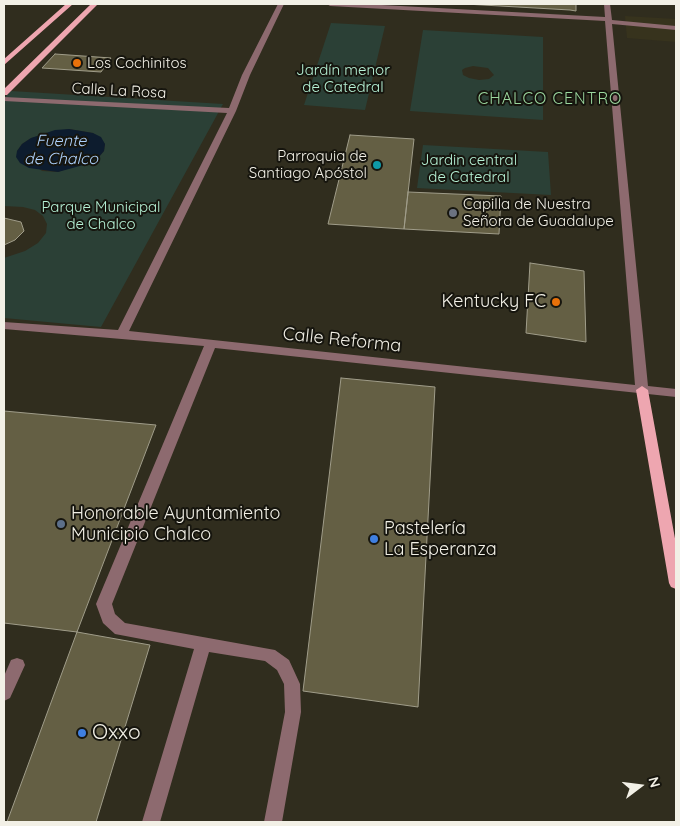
<!DOCTYPE html>
<meta charset="utf-8">
<style>
body{margin:0}
#map{position:relative;width:680px;height:826px;overflow:hidden;background:#302d1e;font-family:Quicksand,sans-serif}
canvas{display:block}
.frame{position:absolute;inset:0;border:5px solid #f2f0e6;pointer-events:none}
.north{position:absolute;left:615px;top:761px;width:50px;height:50px;-webkit-text-stroke:4px #16150e;paint-order:stroke;rotate:75deg;font-size:14px;font-weight:700;line-height:20px;text-align:center;color:#f2f0e6}
.north::after{content:'';display:block;margin:auto;width:18px;height:22px;background:#f2f0e6;clip-path:polygon(50% 0,100% 100%,50% 72%,0 100%)}
</style>
<div id="map">
<canvas width="680" height="826"></canvas>
<div class="frame"></div>
<div class="north">N</div>
</div>
<script>
const ctx = document.querySelector('canvas').getContext('2d');
ctx.lineJoin = 'round';
function fill(path, color) { ctx.fillStyle = color; ctx.fill(path, 'evenodd'); }
const poly = rows => new Path2D(rows.map(r => 'M' + r).join(''));
function strokePath(path, color, width, dash) { ctx.strokeStyle = color; ctx.lineWidth = width; ctx.lineCap = dash ? 'butt' : 'round'; ctx.setLineDash(dash || []); ctx.stroke(path); }
function label(font, color, halo, rows, align = 'center') {
  ctx.font = font + ' Quicksand,sans-serif'; ctx.lineWidth = 4; ctx.setLineDash([]); ctx.textBaseline = 'middle'; ctx.strokeStyle = halo; ctx.fillStyle = color; for (const [text, x, y, turn = 0] of rows) {
    ctx.save(); ctx.translate(x, y); ctx.rotate((+turn || 0) * Math.PI / 180); ctx.textAlign = isNaN(turn) ? turn : align; if (halo) ctx.strokeText(text, 0, 0); ctx.fillText(text, 0, 0); ctx.restore();
  }
}
fill(poly([
 [625,16,676,19,676,42,627,38]
]), '#37331d');
fill(poly([
 [331,23,385,26,365,110,304,105],
 [423,30,543,37,543,120,410,111],
 [473,66,488,68,494,75,489,79,479,80,469,78,463,75,462,70,465,68],
 [11,91,223,104,101,327,4,318,4,258,25,251,38,243,46,233,47,224,43,216,35,210,23,207,4,206,4,98],
 [69,129,93,133,105,144,104,151,98,158,58,172,42,171,17,151,22,144,31,138],
 [423,145,548,152,551,195,417,188]
]), '#2b4036');
fill(poly([
 [69,129,93,133,101,137,105,144,104,151,98,158,87,164,58,172,29,168,20,163,16,157,17,151,22,144,31,138,55,130]
]), '#0d1c2e');
const building = poly([
 [465,4,576,4,576,11,570,10,465,4],
 [55,54,111,58,101,72,42,68,55,54],
 [350,135,414,139,404,229,328,224,350,135],
 [408,192,501,196,499,234,404,229,408,192],
 [4,218,21,222,24,231,15,240,4,245,4,218],
 [530,263,584,271,586,342,526,333,530,263],
 [341,378,435,387,418,707,303,691,341,378],
 [4,411,156,425,77,632,4,623,4,411],
 [77,632,150,645,96,822,7,822,77,632]
]);
fill(building, '#645f44');
strokePath(building, '#a09d8a', 1);
fill(poly([
 [278,4,284,4,250,75,236,111,129,331,635,385,605,21,330,6,327,4,363,4,605,17,604,4,610,4,612,20,676,26,676,30,612,24,648,386,676,389,676,397,215,348,112,604,115,614,125,623,275,650,289,660,300,684,301,712,282,822,264,822,285,712,284,684,277,670,265,661,209,652,160,822,142,822,194,649,115,634,103,623,96,604,204,346,4,329,4,322,118,330,227,113,4,101,4,97,229,108,242,75,278,4],
 [17,658,23,660,25,665,10,698,4,701,4,676,11,660,17,658]
]), '#8d6a6f');
fill(poly([
 [66,4,73,4,4,65,4,59,66,4],
 [91,4,98,4,7,95,4,95,4,89,91,4],
 [642,386,648,390,676,544,676,589,671,587,669,583,636,390,642,386]
]), '#eea6b0');
for (const [x, y, r, color] of [
 [77,63,5,"#e8710a"],
 [377,165,5,"#0f9aa8"],
 [453,213,5,"#6b7280"],
 [556,302,5,"#e8710a"],
 [61,524,5,"#5c6f8a"],
 [374,539,5,"#3f7fe0"],
 [82,733,5,"#3f7fe0"]
]) { const dot = new Path2D(); dot.arc(x, y, r, 0, 2 * Math.PI); ctx.fillStyle = color; ctx.fill(dot); strokePath(dot, '#16150e', 2); }
label('15px', '#f2f0e6', '#16150e', [
 ["Los Cochinitos",87,63],
 ["Parroquia de",367,156,"right"],
 ["Santiago Apóstol",367,173,"right"],
 ["Capilla de Nuestra",463,204],
 ["Señora de Guadalupe",463,221]
], 'left');
label('15px', '#b6f2d6', '#16150e', [
 ["Jardín menor",343,70],
 ["de Catedral",343,87],
 ["Jardin central",469,160],
 ["de Catedral",469,177],
 ["Parque Municipal",101,207],
 ["de Chalco",101,224]
]);
label('15px', '#f2f0e6', '#16150e', [
 ["Calle La Rosa",119,91,3]
]);
ctx.letterSpacing = '1px';
label('16px', '#9bd79e', '#16150e', [
 ["CHALCO CENTRO",550,99]
]);
ctx.letterSpacing = '0px';
label('italic 16px', '#aed2fd', '#16150e', [
 ["Fuente",61,141],
 ["de Chalco",61,159]
]);
label('18px', '#f2f0e6', '#16150e', [
 ["Kentucky FC",546,302,"right"],
 ["Honorable Ayuntamiento",71,514],
 ["Municipio Chalco",71,535],
 ["Pastelería",384,529],
 ["La Esperanza",384,550]
], 'left');
label('18px', '#f2f0e6', '#16150e', [
 ["Calle Reforma",342,340,6]
]);
label('21px', '#f2f0e6', '#16150e', [
 ["Oxxo",92,733]
], 'left');
</script>
